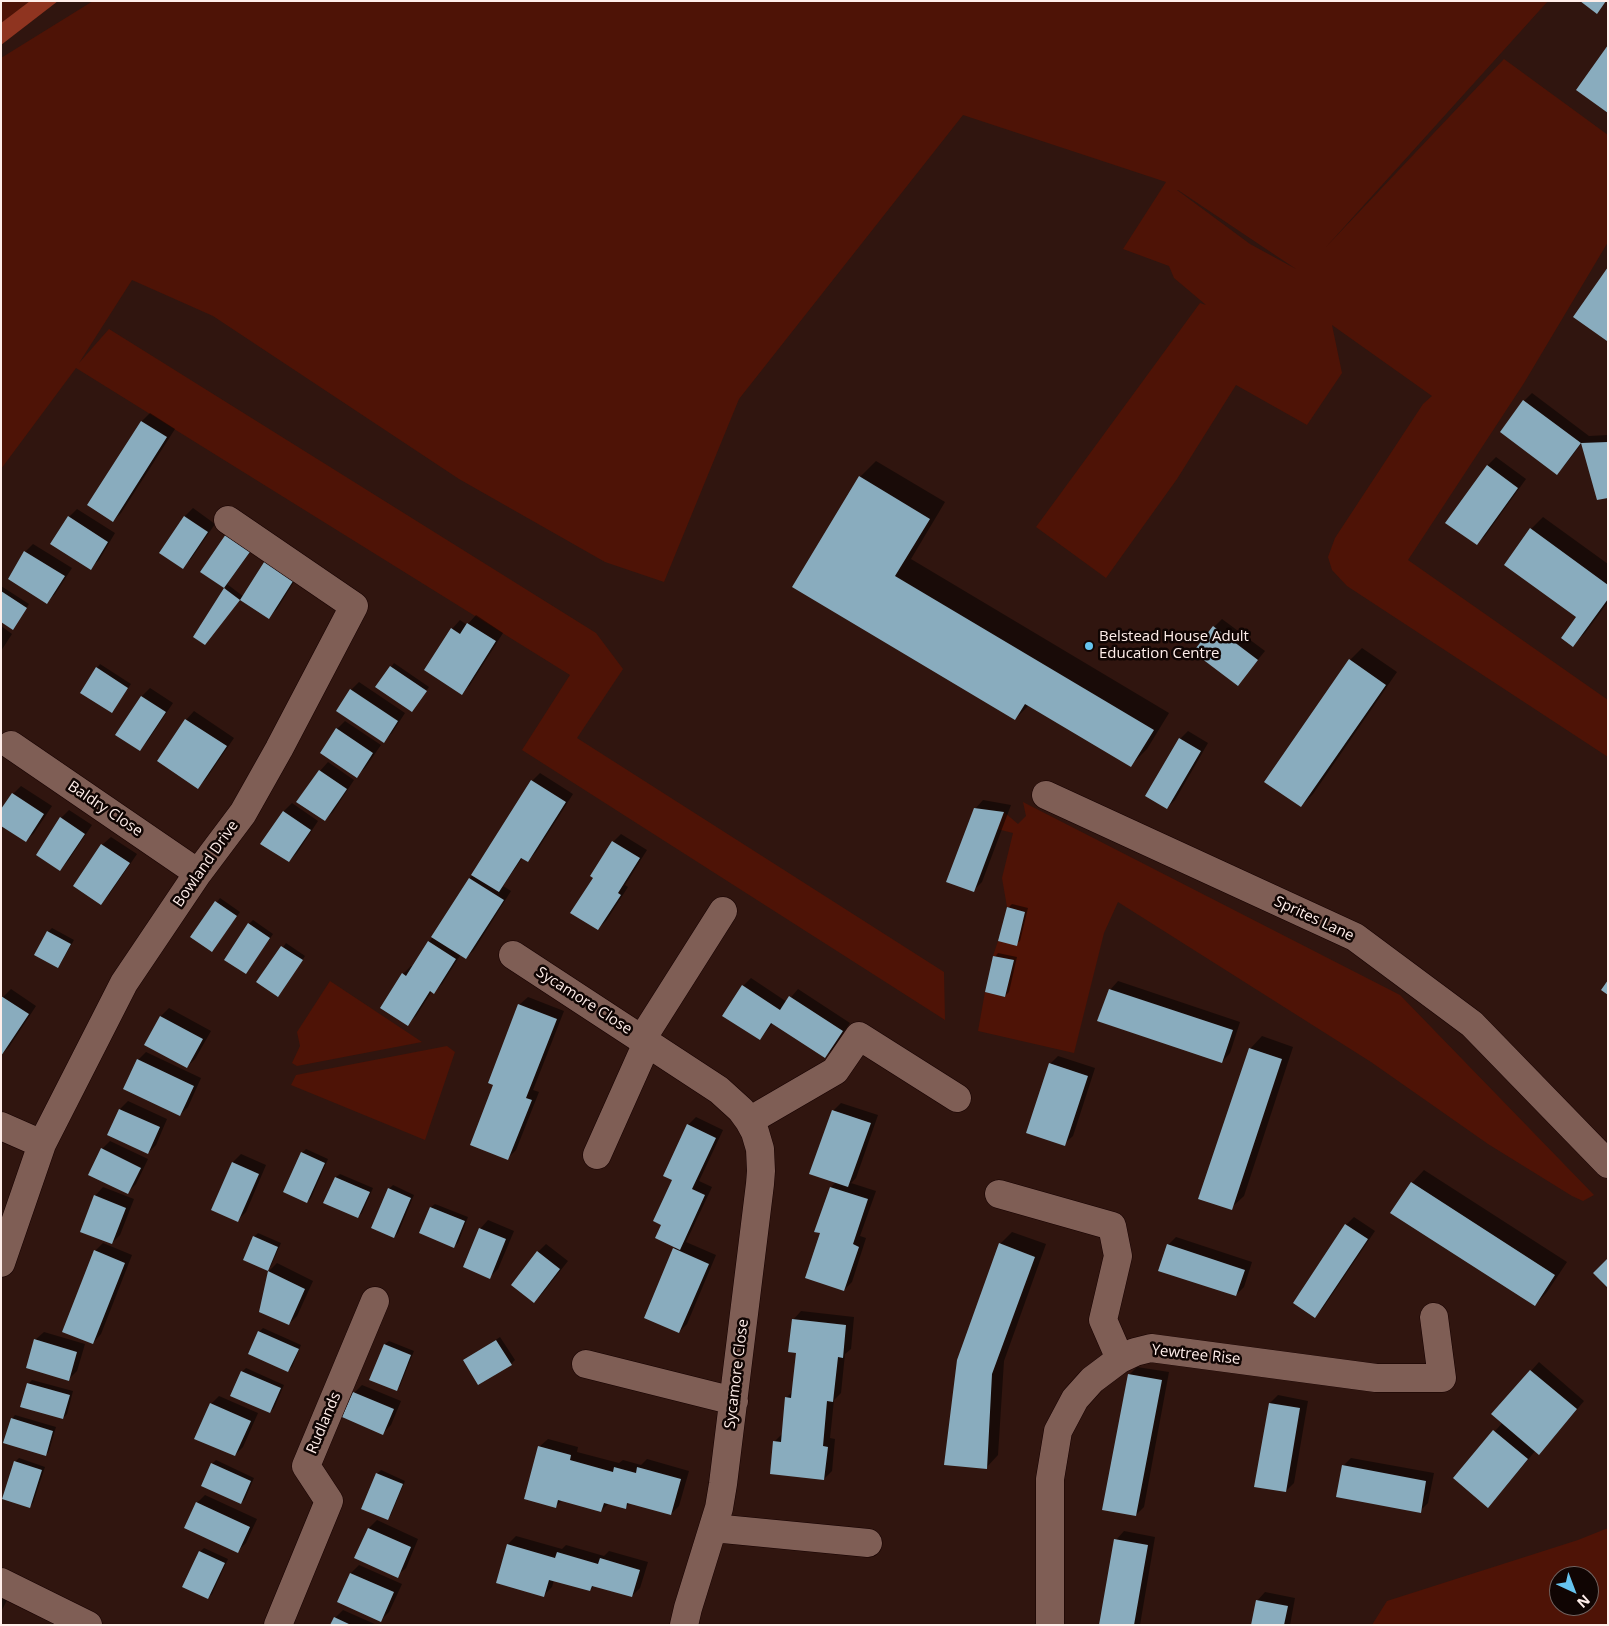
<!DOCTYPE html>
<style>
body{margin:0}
#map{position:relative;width:1609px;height:1626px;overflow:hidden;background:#30150f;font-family:"Open Sans",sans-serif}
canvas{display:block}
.frame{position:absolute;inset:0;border:2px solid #ffeeea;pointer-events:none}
.north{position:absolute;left:1549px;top:1566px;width:50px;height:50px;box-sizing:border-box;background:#100503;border:1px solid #70625f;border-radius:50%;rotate:137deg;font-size:14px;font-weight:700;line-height:20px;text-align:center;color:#ffeeea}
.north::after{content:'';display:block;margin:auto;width:18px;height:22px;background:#66c4ef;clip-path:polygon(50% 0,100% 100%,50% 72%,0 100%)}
</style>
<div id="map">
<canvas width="1609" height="1626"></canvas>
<div class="frame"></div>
<div class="north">N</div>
</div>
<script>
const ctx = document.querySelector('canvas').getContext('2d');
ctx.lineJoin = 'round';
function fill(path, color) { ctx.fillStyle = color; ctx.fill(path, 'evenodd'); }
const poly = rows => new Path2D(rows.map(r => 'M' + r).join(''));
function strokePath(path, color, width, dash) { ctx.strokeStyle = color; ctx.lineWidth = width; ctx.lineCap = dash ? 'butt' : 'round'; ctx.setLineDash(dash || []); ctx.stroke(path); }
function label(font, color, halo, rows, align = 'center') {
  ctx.font = font + ' "Open Sans",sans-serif'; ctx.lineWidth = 5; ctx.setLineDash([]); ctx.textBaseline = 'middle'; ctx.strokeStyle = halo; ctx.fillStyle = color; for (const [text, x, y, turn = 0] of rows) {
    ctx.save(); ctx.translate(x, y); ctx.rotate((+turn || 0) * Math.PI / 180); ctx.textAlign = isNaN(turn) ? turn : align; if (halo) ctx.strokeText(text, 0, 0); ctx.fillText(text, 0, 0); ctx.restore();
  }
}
fill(poly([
 [1,1,30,1,1,23],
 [93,1,1548,1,1326,247,1504,59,1608,135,1608,242,1524,383,1408,560,1608,700,1608,757,1347,586,1332,570,1328,557,1335,538,1423,404,1432,396,1332,325,1342,373,1307,425,1236,385,1177,479,1106,578,1036,527,1200,303,1206,305,1174,278,1169,266,1123,249,1166,182,963,115,739,399,664,582,605,562,459,479,213,316,132,280,79,363,109,329,596,633,623,669,577,738,944,972,945,1020,522,750,570,675,76,368,1,469,1,58],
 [1177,190,1178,190,1296,269,1250,244],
 [1023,802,1400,995,1594,1195,1583,1201,1572,1196,1488,1144,1371,1062,1118,902,1104,933,1074,1053,978,1031,985,992,1005,997,1014,961,993,956,998,941,1025,912,1007,907,1002,878,1013,833,997,829,1004,812,1018,824,1026,816],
 [330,981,422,1042,297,1066,292,1063,300,1046,297,1032],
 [447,1046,455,1052,425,1140,291,1085,296,1075],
 [1608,1528,1608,1625,1372,1625,1387,1601,1578,1540],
 [1559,1576,1589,1576,1589,1606,1559,1606]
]), '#4e1306');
fill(poly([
 [30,1,58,1,1,45,1,23]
]), '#8f3420');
fill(poly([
 [1532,393,1589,436,1608,435,1608,496,1598,499,1582,443,1565,465,1557,473,1524,401],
 [150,413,175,429,121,513,113,521,89,505,142,421],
 [1496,457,1526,479,1485,536,1476,544,1447,522,1488,465],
 [876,461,945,502,911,559,1169,713,1147,749,1131,765,1029,705,1015,719,794,587,860,477],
 [193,508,215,524,191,559,182,567,161,552,185,516],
 [77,509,115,533,99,560,91,568,69,517],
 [1543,517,1608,564,1608,602,1585,633,1573,645,1577,617,1531,529],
 [259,540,227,584,244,597,302,569,277,609,269,617,240,599,208,639,195,637,226,588,202,571],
 [33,544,72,568,55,594,47,602,9,578,25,552],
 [1,586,29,604,16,624,1,621],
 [476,615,503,633,470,685,462,693,452,629,460,620,467,625],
 [1222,619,1265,651,1238,684,1214,627],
 [1,626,12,634,1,651],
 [1362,648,1397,672,1313,794,1301,806,1350,660],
 [394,663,429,687,412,711,377,687],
 [100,664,131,684,112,712,97,668],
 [359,682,405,713,392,733,384,741,351,690],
 [150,688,173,703,147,742,139,750,117,735,142,696],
 [194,711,234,738,206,779,198,787,158,761,186,720],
 [345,721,381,745,365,768,357,776,337,729],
 [1188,731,1208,743,1175,800,1167,808,1180,739],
 [328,762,354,780,333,812,325,820,320,771],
 [540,773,573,794,536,852,528,861,523,857,503,886,511,891,474,950,466,958,461,954,442,984,434,992,432,991,416,1016,408,1024,403,974,411,966,413,967,429,942,433,937,532,781],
 [21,786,52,806,34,833,26,841,13,794],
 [983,800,1011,805,982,882,974,890,975,809],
 [292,803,318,821,297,853,289,861,262,843,284,811],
 [69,810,92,825,68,861,60,870,61,818],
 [621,834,647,850,625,885,628,887,606,921,598,929,595,878,592,876,613,842],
 [111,837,137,854,109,895,101,903,75,886,102,845],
 [220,898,240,912,212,951,192,937],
 [1012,904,1028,908,1020,941,1016,944,1008,908],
 [253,920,273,934,249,969,249,924],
 [52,928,74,940,61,963,58,967,36,955,48,932],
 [286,943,305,956,281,992,258,982],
 [998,953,1017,957,1009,992,1005,996,995,957],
 [751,978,787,1002,798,989,850,1023,833,1049,825,1057,773,1023,760,1039,743,986],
 [1118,981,1240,1022,1230,1053,1222,1062,1110,990],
 [11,989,36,1006,9,1047,1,1055,1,999],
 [528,997,564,1011,533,1090,539,1092,516,1150,508,1158,495,1085,519,1005],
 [169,1008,211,1031,195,1059,187,1067,146,1045,161,1016],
 [1262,1036,1293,1047,1244,1196,1231,1208,1250,1049],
 [146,1052,201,1078,188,1107,180,1115,138,1060],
 [1058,1056,1095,1068,1073,1136,1064,1144,1050,1064],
 [128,1101,167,1119,156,1145,148,1153,108,1135,120,1109],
 [841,1103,878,1115,856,1178,851,1183,876,1191,860,1236,866,1238,852,1282,844,1290,822,1232,831,1187,836,1182,833,1111],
 [696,1117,723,1130,699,1181,712,1187,686,1242,716,1255,687,1324,679,1332,674,1249,677,1247,662,1224,688,1125],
 [110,1141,148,1159,136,1184,128,1192,102,1149],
 [306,1149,328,1159,311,1198,307,1202,302,1153],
 [241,1154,266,1165,246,1212,238,1220,213,1209,233,1162],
 [1424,1170,1567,1262,1547,1292,1535,1305,1412,1183],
 [340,1174,373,1188,362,1213,358,1217,325,1203,336,1177],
 [393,1185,414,1195,398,1233,394,1237,389,1189],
 [103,1187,134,1199,120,1235,112,1243,95,1196],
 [435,1204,468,1217,458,1243,454,1246,420,1232,431,1207],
 [1354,1217,1375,1231,1323,1308,1315,1316,1346,1225],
 [488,1220,514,1231,498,1269,490,1277,480,1229],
 [1012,1232,1046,1244,1004,1361,998,1455,986,1468,1000,1244],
 [258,1233,281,1243,271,1266,268,1269,254,1237],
 [1176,1237,1252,1262,1244,1287,1236,1295,1168,1245],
 [103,1243,132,1255,101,1334,93,1343,95,1251],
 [546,1244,568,1261,542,1294,534,1302,538,1252],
 [277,1263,313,1281,297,1316,289,1324,260,1311,269,1271],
 [801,1311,854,1317,851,1349,845,1354,841,1393,834,1400,830,1438,835,1439,832,1471,824,1479,774,1442,783,1433,786,1398,793,1391,797,1352,793,1320],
 [263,1328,301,1345,292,1367,288,1370,250,1354,259,1332],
 [44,1332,85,1344,77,1371,69,1379,35,1340],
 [500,1337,515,1360,511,1364,465,1360],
 [389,1341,414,1351,400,1386,396,1390,385,1344],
 [1539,1362,1584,1401,1547,1445,1536,1450,1496,1498,1454,1478,1503,1422,1493,1414],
 [1137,1367,1169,1372,1144,1507,1136,1515,1129,1375],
 [246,1368,284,1385,274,1408,270,1412,242,1372],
 [32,1380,73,1391,67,1414,63,1418,28,1384],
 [362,1385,401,1401,391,1425,383,1433,354,1393],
 [1278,1395,1308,1401,1294,1483,1286,1491,1270,1403],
 [219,1396,258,1413,243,1447,235,1455,211,1404],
 [15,1415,56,1427,49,1451,46,1455,12,1419],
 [548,1439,578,1447,577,1452,619,1463,623,1460,641,1465,647,1459,689,1471,679,1506,671,1514,630,1503,625,1508,609,1503,601,1511,562,1500,556,1506,539,1447],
 [19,1458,45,1467,33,1503,30,1506,15,1462],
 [1351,1458,1434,1473,1428,1503,1420,1511,1343,1466],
 [216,1460,254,1478,245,1499,241,1503,212,1464],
 [381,1470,405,1481,391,1515,387,1519,377,1474],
 [205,1495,257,1519,246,1543,238,1551,197,1503],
 [377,1520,418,1539,406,1568,397,1576,369,1528],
 [1124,1531,1155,1537,1140,1625,1101,1625,1116,1540],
 [516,1536,562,1549,566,1545,604,1556,609,1551,648,1562,640,1588,632,1596,595,1585,590,1590,554,1580,552,1587,544,1595,508,1544],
 [204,1548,228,1559,212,1594,208,1598,200,1552],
 [359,1565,402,1584,389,1612,381,1620,338,1602,351,1573],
 [1265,1592,1295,1598,1290,1625,1253,1625,1257,1601],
 [1,1597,7,1600,1,1612],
 [343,1610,377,1625,332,1625,335,1618]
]), '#0007');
fill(poly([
 [1580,1,1606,1,1597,14],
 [1608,45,1608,113,1576,90],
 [1608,267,1608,340,1607,341,1573,317],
 [1523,400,1581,443,1557,475,1500,432],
 [141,421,167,437,113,522,87,505],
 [1608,442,1608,498,1597,500,1581,443],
 [1487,465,1518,488,1477,545,1445,523],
 [859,476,930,519,895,576,1154,730,1131,767,1025,704,1015,720,792,587],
 [68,516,108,542,91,570,50,544],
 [184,516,208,532,183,569,159,553],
 [1530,528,1608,585,1608,599,1573,647,1561,638,1576,617,1504,565],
 [226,534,252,549,224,588,200,572],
 [24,551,65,576,47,604,8,579],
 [266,559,295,578,269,619,240,600],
 [224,588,240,600,205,645,193,637],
 [1,591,27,608,13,630,1,622],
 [467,623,496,641,462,695,424,670,451,628,460,634],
 [1213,626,1258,660,1238,686,1193,652],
 [1349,659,1386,685,1301,807,1264,782],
 [390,666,427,691,412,712,375,687],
 [96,667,128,688,112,713,80,693],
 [350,689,398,721,384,743,336,711],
 [141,696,166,712,140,751,115,735],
 [185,719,227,746,198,789,157,761],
 [336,728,373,753,357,778,320,753],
 [1179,738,1201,751,1167,809,1145,796],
 [319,770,347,789,325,821,296,802],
 [531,780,566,802,528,862,521,858,499,892,471,875],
 [12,793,44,814,26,842,1,826,1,809],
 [974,808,1004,812,974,892,946,882],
 [283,811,311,830,289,862,260,844],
 [60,817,85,834,60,871,36,855],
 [612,841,640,858,618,893,621,895,598,930,570,913,593,878,590,876],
 [101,844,130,863,101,905,73,886],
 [469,878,504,900,466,959,431,937],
 [215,901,237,916,212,952,190,937],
 [1007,907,1025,912,1017,946,998,941],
 [248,923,270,938,246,974,224,960],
 [47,931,71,944,58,968,34,955],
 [428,941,456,959,434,994,430,991,408,1026,380,1008,402,973,406,976],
 [281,946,303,960,278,997,256,982],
 [993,956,1014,960,1005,997,985,992],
 [1608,980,1608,995,1601,990],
 [742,985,780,1010,789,996,843,1031,825,1058,771,1023,760,1040,722,1016],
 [1109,989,1233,1030,1222,1063,1097,1021],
 [1,996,29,1014,1,1056],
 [518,1004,557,1019,526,1098,532,1100,508,1160,470,1145,493,1085,488,1083],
 [160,1016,203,1039,187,1068,144,1045],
 [1249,1048,1282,1059,1232,1210,1198,1199],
 [137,1059,194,1086,180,1116,123,1089],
 [1049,1063,1088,1076,1065,1146,1026,1133],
 [119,1109,160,1127,148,1154,107,1135],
 [832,1110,871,1123,848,1187,809,1174],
 [687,1124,716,1138,692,1189,705,1195,680,1250,655,1238,661,1225,653,1221,672,1180,663,1176],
 [101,1148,141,1168,128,1194,88,1175],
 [301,1152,325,1163,307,1203,283,1192],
 [232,1162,259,1174,238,1222,211,1210],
 [335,1177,370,1192,358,1218,323,1203],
 [1411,1182,1555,1275,1535,1306,1390,1213],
 [830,1187,868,1199,853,1244,859,1247,844,1291,805,1278,820,1233,814,1232],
 [388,1188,411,1198,394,1238,371,1228],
 [94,1195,126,1208,112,1244,80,1232],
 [430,1207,465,1221,454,1248,419,1233],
 [1345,1224,1368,1239,1315,1318,1293,1303],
 [479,1228,506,1239,490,1279,463,1267],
 [253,1236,278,1247,268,1271,243,1260],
 [999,1243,1035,1257,992,1374,987,1469,944,1465,957,1360],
 [1167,1244,1245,1270,1236,1296,1158,1271],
 [673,1248,709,1264,679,1333,644,1318],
 [94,1250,125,1263,93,1344,62,1332],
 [537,1251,560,1269,534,1303,511,1285],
 [1608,1258,1608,1288,1593,1273],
 [268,1271,305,1289,289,1325,259,1312],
 [792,1319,846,1325,843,1358,838,1357,833,1402,827,1401,823,1446,828,1447,824,1480,770,1474,773,1441,781,1442,785,1397,791,1398,796,1353,788,1352],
 [258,1331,299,1349,288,1372,248,1354],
 [34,1339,77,1352,69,1381,26,1368],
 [496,1340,512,1365,478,1385,463,1360],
 [384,1344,411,1355,397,1391,369,1380],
 [1530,1370,1577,1409,1539,1455,1491,1414],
 [241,1371,281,1388,270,1413,230,1396],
 [1128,1374,1162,1380,1136,1516,1102,1510],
 [27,1383,70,1395,63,1419,20,1407],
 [353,1392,394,1409,383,1435,342,1417],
 [210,1403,251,1421,235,1456,194,1439],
 [1269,1403,1300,1408,1286,1492,1254,1487],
 [11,1418,53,1431,46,1456,3,1443],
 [1493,1430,1528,1459,1488,1508,1453,1478],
 [538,1446,571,1455,570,1460,613,1472,614,1467,636,1473,637,1467,681,1479,671,1515,627,1503,626,1509,604,1503,601,1512,558,1500,556,1508,524,1499],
 [14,1461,42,1470,30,1508,2,1499],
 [211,1463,251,1481,241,1504,201,1486],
 [1342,1465,1426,1481,1421,1513,1336,1497],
 [376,1473,403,1484,388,1520,361,1509],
 [196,1502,250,1527,238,1553,184,1528],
 [368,1528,411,1547,398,1578,354,1558],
 [1114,1539,1148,1545,1134,1625,1099,1625],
 [507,1544,555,1558,557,1552,598,1564,600,1558,640,1570,632,1597,592,1586,590,1591,549,1580,544,1597,496,1583],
 [199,1551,225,1563,208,1599,182,1587],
 [350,1573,394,1592,381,1622,337,1602],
 [1256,1600,1288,1606,1284,1625,1251,1625],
 [334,1617,351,1625,330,1625]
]), '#89acbe');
const minor = poly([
 [11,745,198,873],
 [1046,795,1355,937,1472,1024,1608,1164],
 [513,955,719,1090,741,1110,749,1121,755,1132,760,1149,761,1171,760,1184,723,1484,719,1508,688,1608,684,1625],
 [642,1039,723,911],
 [749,1121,835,1071,859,1036,957,1098],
 [1,1126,42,1144],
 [597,1155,647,1043],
 [999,1194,1112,1226,1118,1256,1103,1320,1120,1359],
 [1,1263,42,1144,124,983,198,873,243,813,279,749,354,606,228,520],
 [586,1364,734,1401],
 [713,1528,868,1543],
 [1,1582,88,1625],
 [278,1625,329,1501,306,1466,375,1301],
 [1050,1625,1050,1479,1058,1431,1075,1399,1092,1380,1120,1359,1135,1352,1151,1348,1376,1378,1442,1378,1434,1317]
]);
strokePath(minor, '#170200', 29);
strokePath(minor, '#7f5e55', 28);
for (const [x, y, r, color] of [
 [1089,646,5,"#66c4ef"]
]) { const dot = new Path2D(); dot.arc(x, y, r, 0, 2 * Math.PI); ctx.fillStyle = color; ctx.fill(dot); strokePath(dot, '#100503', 2); }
label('15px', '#ffeeea', '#100503', [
 ["Belstead House Adult",1099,637],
 ["Education Centre",1099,654]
], 'left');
label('15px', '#ffeeea', '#100503', [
 ["Baldry Close",105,809,34],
 ["Bowland Drive",206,864,-55],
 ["Sprites Lane",1314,919,25],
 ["Sycamore Close",584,1001,33],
 ["Yewtree Rise",1196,1355,6],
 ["Sycamore Close",737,1374,-83],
 ["Rudlands",324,1423,-67]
]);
</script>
